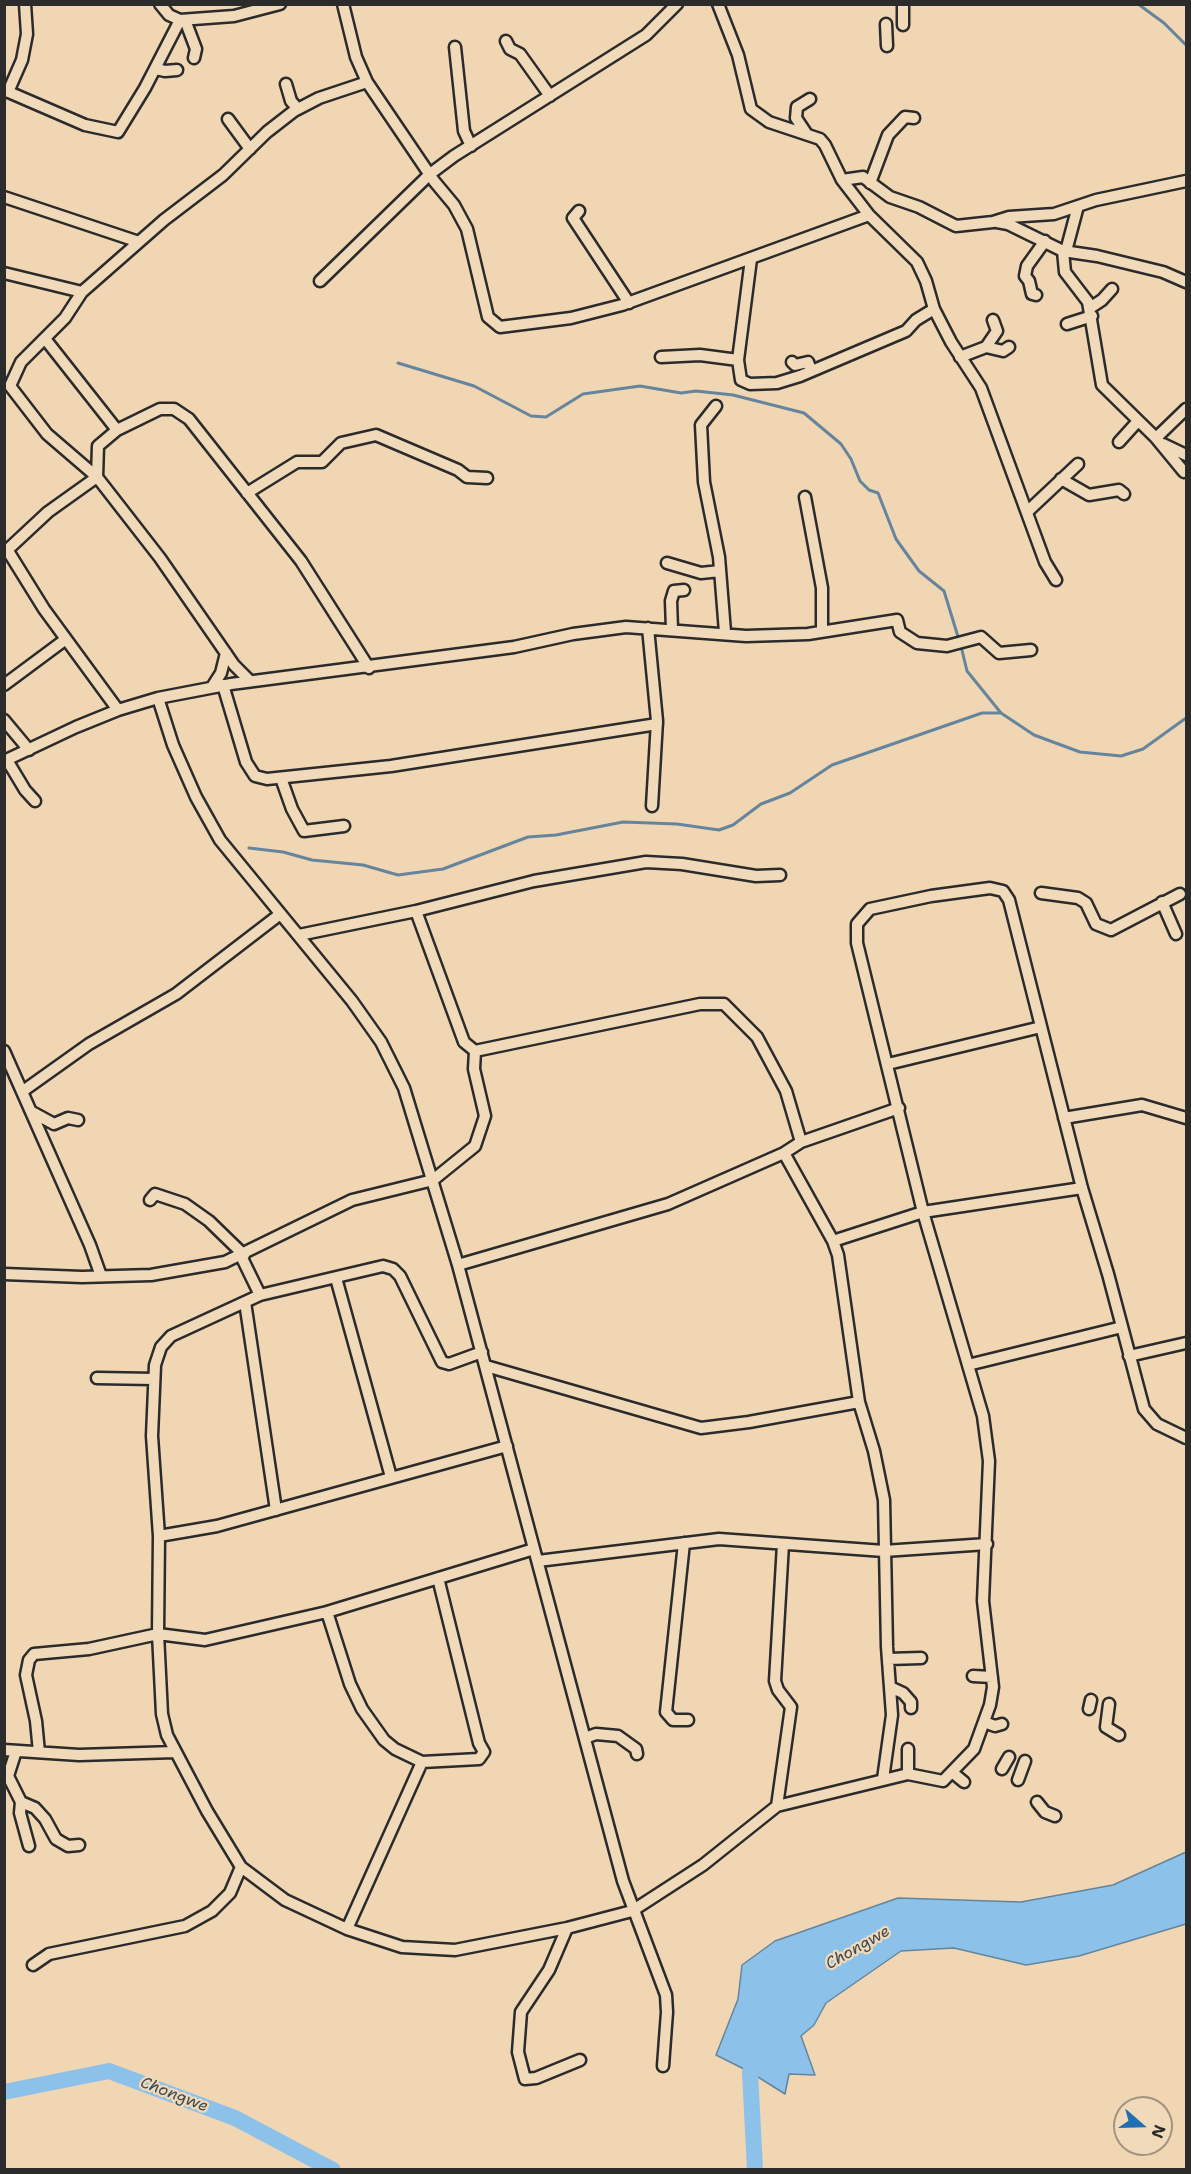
<!DOCTYPE html>
<style>
body{margin:0}
#map{position:relative;width:1191px;height:2174px;overflow:hidden;background:#f1d6b4;font-family:"Shantell Sans",sans-serif}
canvas{display:block}
.frame{position:absolute;inset:0;border:6px solid #2b2b2b;pointer-events:none}
.north{position:absolute;left:1113px;top:2096px;width:60px;height:60px;box-sizing:border-box;background:#f1dab9;border:2px solid #a29480;border-radius:50%;rotate:110deg;font-size:16px;font-weight:700;line-height:24px;text-align:center;color:#2b2b2b}
.north::after{content:'';display:block;margin:auto;width:21px;height:27px;background:#1f6fb2;clip-path:polygon(50% 0,100% 100%,50% 72%,0 100%)}
</style>
<div id="map">
<canvas width="1191" height="2174"></canvas>
<div class="frame"></div>
<div class="north">N</div>
</div>
<script>
const ctx = document.querySelector('canvas').getContext('2d');
ctx.lineJoin = 'round';
function fill(path, color) { ctx.fillStyle = color; ctx.fill(path, 'evenodd'); }
const poly = rows => new Path2D(rows.map(r => 'M' + r).join(''));
function strokePath(path, color, width, dash) { ctx.strokeStyle = color; ctx.lineWidth = width; ctx.lineCap = dash ? 'butt' : 'round'; ctx.setLineDash(dash || []); ctx.stroke(path); }
function label(font, color, halo, rows, align = 'center') {
  ctx.font = font + ' "Shantell Sans",sans-serif'; ctx.lineWidth = 4.5; ctx.setLineDash([]); ctx.textBaseline = 'middle'; ctx.strokeStyle = halo; ctx.fillStyle = color; for (const [text, x, y, turn = 0] of rows) {
    ctx.save(); ctx.translate(x, y); ctx.rotate((+turn || 0) * Math.PI / 180); ctx.textAlign = isNaN(turn) ? turn : align; if (halo) ctx.strokeText(text, 0, 0); ctx.fillText(text, 0, 0); ctx.restore();
  }
}
const water = poly([
 [1186,1852,1186,1924,1079,1956,1026,1965,954,1948,901,1951,826,2003,814,2025,801,2036,815,2075,789,2074,785,2094,750,2072,716,2055,738,1999,742,1965,775,1941,898,1898,1021,1902,1113,1885,1186,1852]
]);
fill(water, '#8cc1e9');
strokePath(water, '#65859d', 1.5);
strokePath(poly([
 [1138,4,1164,23,1186,45],
 [398,363,474,386,531,416,546,417,583,394,640,386,681,393,696,391,733,395,804,413,841,444,851,459,860,481,869,490,878,493,896,539,919,571,944,591,959,640],
 [961,646,967,671,1001,713,1034,735,1080,752,1121,756,1143,749,1186,718],
 [249,848,283,852,312,860,363,865,398,875,443,869,528,837,556,835,623,822,677,824,719,830,733,825,761,804,790,793,832,765,982,713,1001,713]
]), '#65859d', 3);
strokePath(poly([
 [4,2092,109,2071,235,2118,333,2170],
 [755,2170,750,2072,760,2052]
]), '#8cc1e9', 16);
const street = poly([
 [160,4,169,15,180,20,234,16,280,4],
 [343,4,356,57,367,82,434,181,454,205,467,229,488,317,500,327,571,318,622,305,869,215],
 [718,4,738,55,751,109,769,122,820,139,825,145,842,180,869,215,917,262,926,281,934,309,916,320,906,331,800,376,777,383,750,384,741,380,738,360,751,259],
 [185,20,196,49,194,58],
 [886,24,887,46],
 [903,25,903,5],
 [506,41,510,49,520,54,550,96],
 [455,47,464,131,471,146],
 [156,69,165,71,177,70],
 [286,84,291,101,298,109],
 [4,90,85,125,118,132,145,88,180,20],
 [8,92,22,60,27,34,25,4],
 [228,119,250,149],
 [806,133,796,118,797,107,810,99],
 [842,180,863,177,890,197,919,207,956,226,993,222,1009,217,1054,214,1096,200,1186,181],
 [870,183,888,135,905,117,914,118],
 [4,197,139,242],
 [579,211,573,218,629,303],
 [997,222,1008,224,1063,251,1065,272,1088,302,1102,385,1156,438,1184,472],
 [1063,251,1097,256,1163,272,1186,282],
 [1066,251,1078,206],
 [4,273,82,292],
 [320,281,430,174,454,156,646,35,677,4],
 [1036,295,1032,294,1029,281,1025,276,1027,266,1045,241],
 [1090,308,1102,300,1112,289],
 [934,309,951,342,981,388,1045,562,1056,580],
 [1067,324,1092,316],
 [46,340,117,430],
 [986,347,1003,351,1009,347],
 [661,357,700,355,738,360],
 [960,357,986,347,997,331,993,320],
 [792,362,795,365,808,362,811,370],
 [716,406,701,425,704,482,719,557,725,632],
 [1156,438,1186,409],
 [1119,442,1138,421],
 [1163,444,1186,455],
 [97,477,98,446,117,430,160,409,174,409,189,419,301,561,369,668],
 [1061,479,1089,495,1119,490,1124,494],
 [247,493,297,462,322,462,341,443,376,435,458,470,467,477,487,478],
 [805,497,822,588,822,630],
 [1027,512,1078,464],
 [8,551,44,609,118,710],
 [4,553,48,512,97,477],
 [667,563,701,573,720,571],
 [648,628,657,721,652,806],
 [672,629,671,601,674,591,684,590],
 [250,681,234,665,160,558,97,477,47,434,10,386,21,362,65,318,82,292,164,220,223,175,267,132,294,111,319,98,367,82],
 [4,685,66,639],
 [223,685,246,762,255,776,267,779,391,766,657,724],
 [212,687,221,673,226,653],
 [158,698,173,745,196,797,220,840,352,1001,381,1042,404,1088,458,1265,623,1881,666,1995,667,2012,663,2066],
 [4,720,29,750],
 [7,760,25,790,35,801],
 [4,761,76,727,118,710,158,698,231,684,514,647,573,634,626,627,746,636,808,634,897,620,900,632,917,643,947,646,981,637,999,653,1031,650],
 [281,778,292,809,304,831,344,826],
 [1041,893,1078,898,1086,903,1096,924,1111,930,1180,894],
 [1162,902,1176,934],
 [416,911,464,1042,475,1051,700,1004,724,1004,757,1037,786,1091,801,1142,899,1108],
 [299,935,416,911,534,881,646,862,682,864,756,876,780,875],
 [4,1051,90,1245,101,1276],
 [888,1064,1041,1027],
 [23,1091,89,1044,176,994,279,915],
 [32,1112,54,1124,68,1118,78,1120],
 [1064,1118,1142,1105,1186,1118],
 [784,1153,833,1241,838,1255,859,1402,874,1451,884,1500,887,1647,892,1715,883,1779],
 [150,1200,155,1194,185,1204,209,1221,244,1255],
 [833,1241,923,1212,1082,1188],
 [241,1256,260,1295],
 [458,1265,668,1204,784,1153,801,1142],
 [4,1274,82,1277,151,1275,225,1262,352,1200,433,1180,475,1146,485,1116,474,1069,475,1051],
 [336,1278,391,1477],
 [245,1302,276,1510],
 [482,1352,449,1364,442,1362,400,1276,393,1269,383,1266,260,1295,171,1336,161,1347,155,1365,152,1436,159,1536,158,1634,162,1714,167,1735,207,1811,241,1867,285,1900,347,1929,402,1947,455,1950,567,1928,632,1911,703,1865,777,1806,908,1774,943,1781,974,1749,990,1705,993,1687,983,1601,989,1461,983,1416,923,1212,857,943,857,924,870,909,931,896,990,888,1003,891,1009,900,1082,1188,1108,1274,1144,1409,1157,1424,1186,1438],
 [1129,1356,1186,1343],
 [968,1365,1122,1327],
 [486,1366,701,1428,749,1422,859,1402],
 [97,1378,154,1379],
 [159,1536,217,1526,507,1446],
 [684,1543,666,1712,673,1720,688,1720],
 [538,1561,719,1539,884,1551,987,1544],
 [327,1612,350,1684,362,1709,384,1740,395,1749,422,1762,479,1759,484,1752,479,1743,438,1578],
 [888,1659,921,1658],
 [973,1676,992,1677],
 [890,1687,903,1693,911,1702,911,1708],
 [1109,1704,1106,1727,1119,1735],
 [1089,1709,1091,1700],
 [984,1722,995,1726,1002,1724],
 [585,1738,596,1734,618,1736,636,1749,637,1754],
 [908,1749,908,1774],
 [4,1750,79,1755,175,1752],
 [16,1751,8,1776,21,1802,20,1813,29,1846],
 [39,1752,36,1721,26,1675,29,1660,34,1654,89,1649,158,1634,205,1640,327,1612,534,1549],
 [1002,1769,1009,1757],
 [953,1773,964,1782],
 [1018,1780,1025,1761],
 [21,1802,35,1808,45,1819,56,1839,68,1846,79,1845],
 [1037,1802,1045,1812,1055,1816],
 [777,1806,791,1707,778,1690,775,1681,783,1544],
 [567,1928,549,1970,521,2012,518,2052,525,2079,536,2078,580,2060],
 [347,1929,422,1762],
 [33,1965,49,1954,185,1926,212,1911,230,1893,241,1867]
]);
strokePath(street, '#2b2b2b', 15);
strokePath(street, '#f1dab9', 10);
label('italic 16px', '#3e4951', '#f1dab9', [
 ["Chongwe",858,1948,-30],
 ["Chongwe",174,2095,21]
]);
</script>
